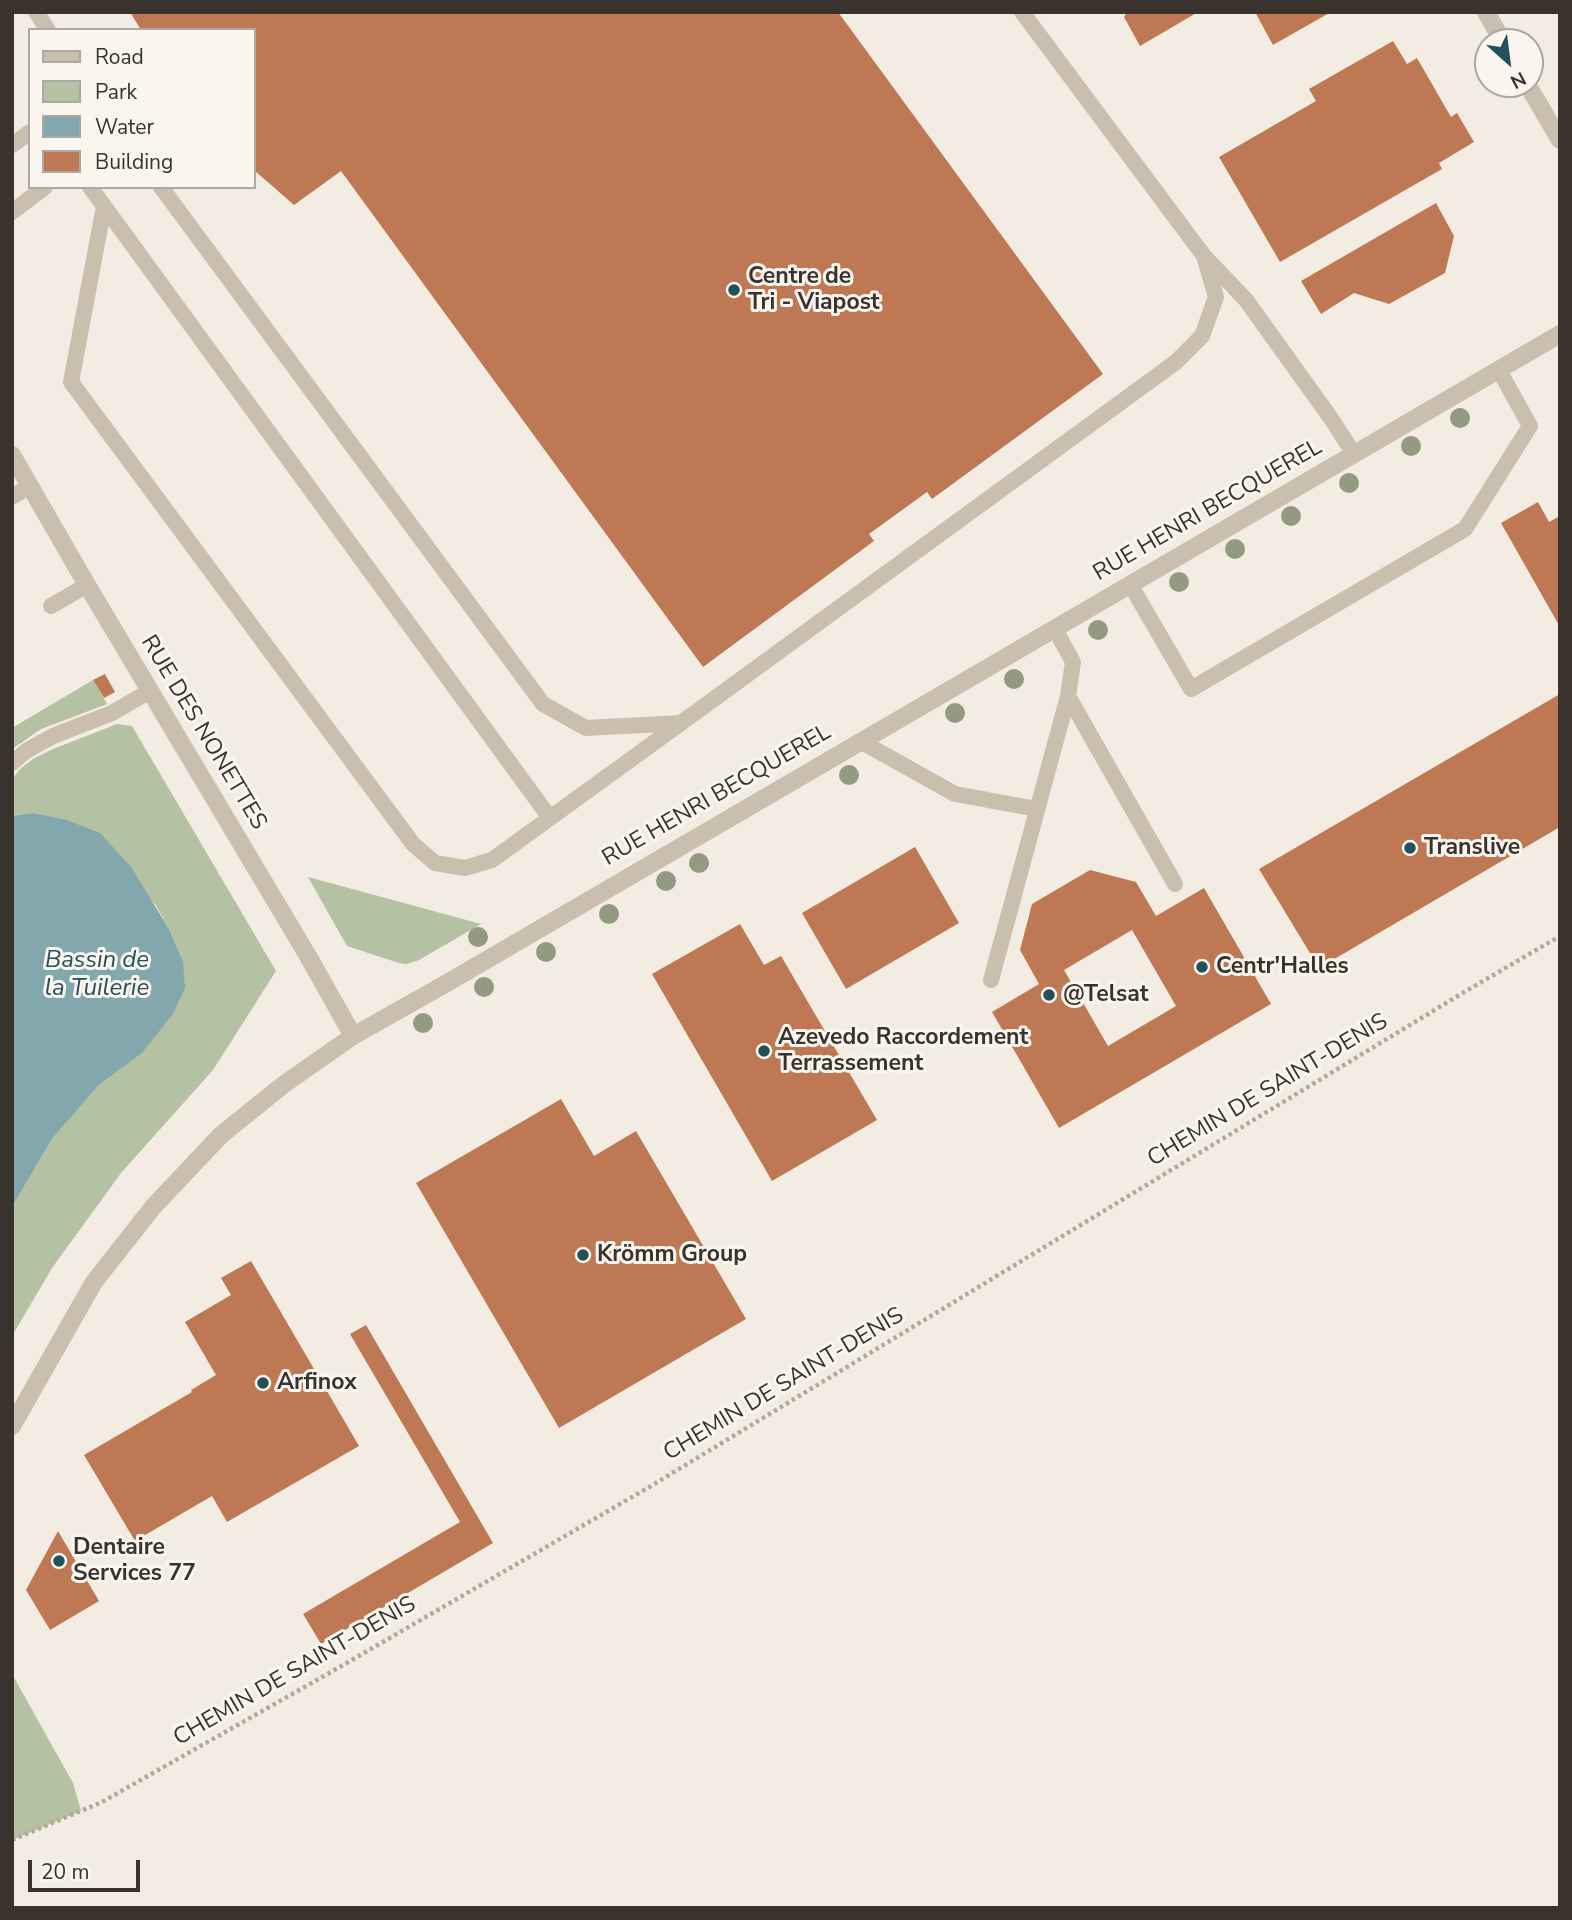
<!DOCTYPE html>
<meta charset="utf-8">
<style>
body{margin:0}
#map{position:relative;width:1572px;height:1920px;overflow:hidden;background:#f2ece2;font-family:"Nunito Sans",sans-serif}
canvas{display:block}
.frame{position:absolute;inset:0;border:14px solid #3a322c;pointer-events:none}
.legend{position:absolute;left:28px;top:28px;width:228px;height:161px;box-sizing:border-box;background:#faf6ef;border:2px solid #ada8a1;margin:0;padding:9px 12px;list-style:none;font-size:21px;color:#3a322c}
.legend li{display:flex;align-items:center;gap:14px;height:35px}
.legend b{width:35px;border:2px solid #ada8a1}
.north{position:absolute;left:1474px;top:28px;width:70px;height:70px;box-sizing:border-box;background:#faf6ef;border:2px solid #ada8a1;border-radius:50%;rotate:152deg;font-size:19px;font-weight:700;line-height:28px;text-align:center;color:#3a322c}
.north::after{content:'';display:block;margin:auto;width:24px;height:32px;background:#235159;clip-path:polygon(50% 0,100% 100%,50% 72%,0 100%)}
.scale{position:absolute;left:28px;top:1860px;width:112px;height:32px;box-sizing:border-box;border:4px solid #3a322c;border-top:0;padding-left:9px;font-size:21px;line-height:24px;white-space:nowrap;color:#3a322c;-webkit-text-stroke:5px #faf6ef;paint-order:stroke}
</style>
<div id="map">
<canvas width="1572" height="1920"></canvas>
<div class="frame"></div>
<ul class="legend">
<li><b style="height:9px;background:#cabeae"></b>Road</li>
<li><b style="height:19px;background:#b4c1a2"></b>Park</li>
<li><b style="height:19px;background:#82a8ae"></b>Water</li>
<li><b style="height:19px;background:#bf7854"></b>Building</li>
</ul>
<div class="north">N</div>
<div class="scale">20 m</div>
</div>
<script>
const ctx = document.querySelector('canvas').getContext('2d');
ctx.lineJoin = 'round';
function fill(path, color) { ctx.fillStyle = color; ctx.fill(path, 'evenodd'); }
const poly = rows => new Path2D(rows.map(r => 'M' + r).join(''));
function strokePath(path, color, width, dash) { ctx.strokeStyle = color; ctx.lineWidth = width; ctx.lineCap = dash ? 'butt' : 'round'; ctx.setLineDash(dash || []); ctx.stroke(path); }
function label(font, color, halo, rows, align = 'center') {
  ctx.font = font + ' "Nunito Sans",sans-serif'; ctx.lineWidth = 6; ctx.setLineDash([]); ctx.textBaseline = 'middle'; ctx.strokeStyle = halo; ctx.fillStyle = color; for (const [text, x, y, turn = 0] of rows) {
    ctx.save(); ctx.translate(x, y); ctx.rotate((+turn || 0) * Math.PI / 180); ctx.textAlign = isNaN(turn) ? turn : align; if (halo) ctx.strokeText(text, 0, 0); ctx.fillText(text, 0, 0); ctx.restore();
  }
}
fill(poly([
 [93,680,107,704,41,729,12,749,12,728],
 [117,724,132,726,276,971,213,1070,121,1173,52,1268,12,1336,12,1207,52,1139,99,1085,141,1054,183,961,169,929,155,904,33,813,12,816,12,779,20,769,33,759,53,749],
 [308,877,393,900,481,924,419,960,406,964,399,963,347,946],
 [12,1674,73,1783,81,1811,12,1840]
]), '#b4c1a2');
fill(poly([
 [33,813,67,820,100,833,131,867,169,929,183,961,185,988,173,1014,141,1054,99,1085,52,1139,12,1207,12,816]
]), '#82a8ae');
fill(poly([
 [130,12,838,12,1103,374,932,499,927,492,869,534,874,541,703,667,341,171,294,205,254,170,254,30,141,30],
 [1127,12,1198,12,1140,46,1124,17],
 [1255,12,1331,12,1273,45],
 [1393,41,1407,64,1417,58,1451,117,1457,113,1474,142,1439,163,1442,169,1280,262,1219,157,1316,101,1309,89],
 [1436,203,1454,236,1445,273,1389,304,1354,293,1321,314,1301,281],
 [1538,502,1549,522,1560,516,1560,627,1501,523],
 [105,674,115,692,104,698,93,680],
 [1560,694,1560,827,1319,968,1259,869],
 [915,847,959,923,846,989,802,913],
 [1090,870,1136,882,1156,916,1204,888,1271,1004,1059,1128,992,1012,1039,984,1020,950,1032,904],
 [1132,930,1176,1006,1108,1046,1064,970],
 [740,924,764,965,781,956,877,1120,772,1181,652,974],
 [561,1099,594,1156,636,1131,746,1319,559,1428,416,1183],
 [251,1261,359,1446,227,1522,212,1496,135,1541,84,1455,192,1392,191,1390,216,1375,185,1322,231,1295,221,1278],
 [366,1325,493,1543,321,1644,303,1614,460,1522,350,1334],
 [58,1531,99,1601,50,1630,26,1590]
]), '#bf7854');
strokePath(poly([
 [12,1840,102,1802,345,1664,651,1486,1461,994,1560,936]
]), '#b6a898', 4.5, [3.5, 3.5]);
strokePath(poly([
 [36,12,48,30],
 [12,145,30,132],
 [90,187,104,206,71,382,413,844,435,863,465,868,492,860,681,723],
 [161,187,543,704,586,728,681,723,1176,362,1202,336,1216,297,1204,256,1022,12],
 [104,206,550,818],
 [12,212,45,187],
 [1206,258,1246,300,1330,417,1354,454],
 [12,497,30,486],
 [1130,584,1191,689,1465,529,1530,426,1499,370],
 [51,606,87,585],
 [1068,696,1175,884],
 [860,741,955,794,1037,809],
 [12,763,26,751,53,736,112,713,150,691],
 [991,980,1068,696,1073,662,1055,629]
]), '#cabeae', 16);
strokePath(poly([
 [1486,12,1503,42],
 [1527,84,1560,140],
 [12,455,87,585,308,956,353,1036]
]), '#cabeae', 18);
strokePath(poly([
 [12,1426,94,1282,153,1207,221,1135,283,1085,353,1036,447,983,1560,334]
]), '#cabeae', 18);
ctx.fillStyle = '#939a81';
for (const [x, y] of [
 [1460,418],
 [1411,446],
 [1349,483],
 [1291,516],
 [1235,549],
 [1179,582],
 [1098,630],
 [1014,679],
 [955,713],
 [849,775],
 [699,863],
 [666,881],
 [609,914],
 [478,937],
 [546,952],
 [484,987],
 [423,1023]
]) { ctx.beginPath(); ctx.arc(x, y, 10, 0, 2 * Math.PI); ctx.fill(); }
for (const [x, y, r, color] of [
 [734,290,7,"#235159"],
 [1410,848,7,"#235159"],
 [1202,967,7,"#235159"],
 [1049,995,7,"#235159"],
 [764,1051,7,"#235159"],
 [583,1255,7,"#235159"],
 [263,1383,7,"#235159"],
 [59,1561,7,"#235159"]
]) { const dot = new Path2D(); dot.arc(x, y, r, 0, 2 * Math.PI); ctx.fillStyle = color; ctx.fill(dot); strokePath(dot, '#faf6ef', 2.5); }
label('bold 23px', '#3a322c', '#faf6ef', [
 ["Centre de",748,277],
 ["Tri - Viapost",748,303],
 ["Translive",1424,848],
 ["Centr'Halles",1216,967],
 ["@Telsat",1063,995],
 ["Azevedo Raccordement",778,1038],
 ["Terrassement",778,1064],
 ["Krömm Group",597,1255],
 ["Arfinox",277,1383],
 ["Dentaire",73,1548],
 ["Services 77",73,1574]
], 'left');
label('23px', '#3a322c', '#faf6ef', [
 ["RUE HENRI BECQUEREL",1208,511,-30],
 ["RUE DES NONETTES",203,733,59],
 ["RUE HENRI BECQUEREL",717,796,-30],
 ["CHEMIN DE SAINT-DENIS",1268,1091,-31],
 ["CHEMIN DE SAINT-DENIS",784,1385,-31],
 ["CHEMIN DE SAINT-DENIS",295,1672,-30]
]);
label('italic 24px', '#235159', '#faf6ef', [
 ["Bassin de",97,961],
 ["la Tuilerie",97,989]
]);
</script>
